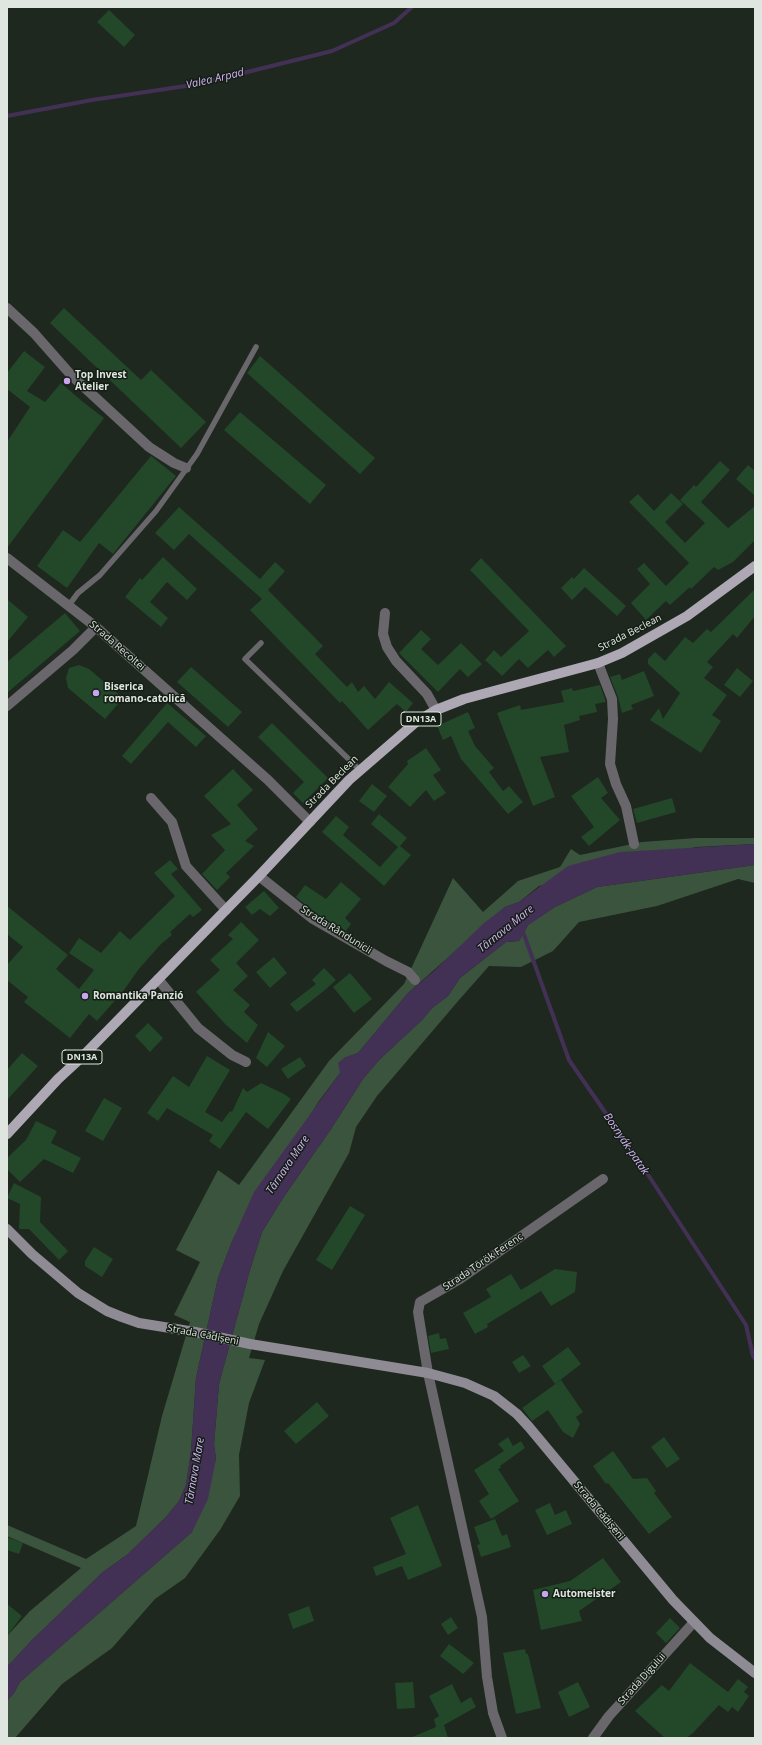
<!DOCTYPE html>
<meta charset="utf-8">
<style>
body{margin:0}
#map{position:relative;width:762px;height:1745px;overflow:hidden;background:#1e281f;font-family:"Open Sans",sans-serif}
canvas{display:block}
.frame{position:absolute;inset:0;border:8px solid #dfe5df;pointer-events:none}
</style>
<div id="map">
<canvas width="762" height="1745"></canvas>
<div class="frame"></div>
</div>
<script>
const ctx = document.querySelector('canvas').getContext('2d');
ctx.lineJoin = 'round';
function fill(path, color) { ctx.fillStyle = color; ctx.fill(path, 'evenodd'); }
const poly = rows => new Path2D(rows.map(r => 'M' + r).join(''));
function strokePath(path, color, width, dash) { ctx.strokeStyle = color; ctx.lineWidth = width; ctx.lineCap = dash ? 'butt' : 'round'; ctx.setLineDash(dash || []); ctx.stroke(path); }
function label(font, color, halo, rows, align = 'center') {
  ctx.font = font + ' "Open Sans",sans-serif'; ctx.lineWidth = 3; ctx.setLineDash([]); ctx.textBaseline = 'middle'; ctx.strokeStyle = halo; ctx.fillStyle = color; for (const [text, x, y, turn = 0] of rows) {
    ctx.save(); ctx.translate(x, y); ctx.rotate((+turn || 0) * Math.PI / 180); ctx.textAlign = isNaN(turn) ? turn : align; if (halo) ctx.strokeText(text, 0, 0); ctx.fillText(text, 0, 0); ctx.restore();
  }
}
fill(poly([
 [696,838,755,838,755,844,696,847,539,886,519,902,505,907,408,993,358,1053,344,1058,340,1073,319,1101,233,1239,218,1278,196,1378,191,1451,186,1485,179,1501,166,1517,128,1554,103,1572,32,1640,7,1667,7,1636,30,1611,81,1568,7,1536,7,1525,86,1559,136,1526,162,1416,190,1322,174,1315,200,1262,176,1250,218,1170,239,1185,329,1061,404,984,453,878,483,912,518,881,560,867,571,849,580,855,642,842],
 [755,865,755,883,738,879,657,906,579,922,553,951,521,967,489,966,459,1000,377,1096,356,1127,349,1153,283,1271,259,1324,249,1358,265,1360,249,1403,239,1455,240,1496,220,1530,185,1578,155,1599,112,1648,62,1684,15,1738,7,1738,7,1701,14,1693,20,1682,192,1532,216,1459,214,1444,219,1384,250,1270,262,1232,283,1198,331,1129,363,1079,379,1060,422,1020,432,1008,448,996,460,978,506,942,519,941,528,925,555,907,597,887]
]), '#3b543e');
fill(poly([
 [755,844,755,865,597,887,555,907,528,925,519,941,506,942,460,978,448,996,432,1008,422,1020,379,1060,363,1079,331,1129,283,1198,262,1232,250,1270,219,1384,214,1444,216,1459,208,1499,192,1532,20,1682,14,1693,7,1701,7,1667,32,1640,103,1572,128,1554,166,1517,179,1501,186,1485,191,1451,196,1378,218,1278,233,1239,254,1192,340,1073,338,1063,344,1058,358,1053,408,993,434,971,484,923,505,907,519,902,568,866,620,852]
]), '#433155');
strokePath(poly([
 [7,116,92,100,199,84,332,51,394,23,412,7],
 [522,929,569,1060,645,1170,746,1325,753,1356,755,1359]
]), '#433155', 4);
fill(poly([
 [109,10,135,35,124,47,97,22],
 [64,308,141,380,151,370,206,422,181,448,50,323],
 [24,351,45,367,27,391,45,402,61,383,83,402,104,418,7,548,7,442,30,407,7,389,7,373],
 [260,356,375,458,360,474,247,373],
 [240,412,326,485,310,504,224,430],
 [151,456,176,476,113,554,99,543,67,588,37,566,63,530,80,542],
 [720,461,730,470,701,502,728,528,755,506,755,540,733,562,718,570,714,567,691,589,690,587,670,605,666,601,646,620,631,603,650,584,637,569,644,563,666,586,689,563,629,502,638,494,654,511,671,493,683,504,665,522,685,543,705,523,680,500,694,485,696,487],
 [748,465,755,471,755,496,736,479],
 [179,507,260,579,275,562,285,571,268,590,323,646,315,654,347,687,352,682,358,692,364,686,375,699,389,682,413,703,406,712,397,704,368,730,342,701,340,703,250,610,262,599,189,534,174,550,155,533],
 [163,557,197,589,187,600,167,582,150,602,168,618,161,627,125,597,140,578,142,580],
 [481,558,566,646,554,657,548,650,528,668,519,659,502,676,485,660,494,650,501,657,529,631,470,570],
 [584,568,626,606,617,616,585,587,572,600,561,588,572,577,574,579],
 [755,589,755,616,737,638,733,634,707,662,713,667,704,678,727,695,712,715,721,721,701,753,650,720,659,708,663,719,680,693,648,664,648,659,655,652,665,661,685,637,693,643,707,629,711,632],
 [7,599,28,617,7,642],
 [65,613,80,631,7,693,7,662],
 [421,630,431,639,421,649,438,665,461,643,482,664,468,677,460,669,438,692,399,653],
 [79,665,89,669,123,698,105,719,68,688,66,678,69,668],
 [191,667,242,712,228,727,177,682],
 [737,668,753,681,740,697,724,685],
 [644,671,654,696,631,705,633,709,622,713,618,697,610,677,620,674,622,680],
 [600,685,606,702,595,704,597,712,579,716,580,720,564,725,569,752,540,757,555,797,533,806,497,713,520,705,521,710,564,702,561,691,572,688,573,691],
 [167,703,206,736,196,747,168,722,131,764,122,756],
 [468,712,475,728,468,731,475,746,494,768,489,772,503,791,509,786,523,802,508,814,461,759,451,736,443,740,437,726],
 [272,723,328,778,303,803,293,793,304,782,258,737],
 [426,748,441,770,433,775,446,793,434,801,426,790,410,807,388,787,408,764,407,761],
 [233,769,253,790,237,805,258,829,245,841,254,846,226,873,230,877,217,890,202,874,225,850,211,835,231,824,204,796],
 [598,777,608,793,601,798,620,820,589,846,581,837,594,827,571,796],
 [372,784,387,796,374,812,359,801],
 [672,798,676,812,637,823,633,809],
 [379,814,407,838,400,846,411,855,384,886,322,832,336,816,349,827,343,835,380,867,398,847,371,824],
 [170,860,178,869,171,874,202,910,193,917,190,914,170,932,172,935,160,945,138,970,124,990,97,1021,89,1014,70,1038,24,1002,28,997,7,980,7,965,23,947,7,934,7,906,68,955,56,969,79,989,94,970,69,953,79,938,101,953,120,931,130,940,175,896,154,873],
 [341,882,361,899,345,918,351,924,346,931,317,914,296,897,305,885,326,899],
 [264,891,279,908,270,916,260,909,252,915,245,907],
 [241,922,259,940,236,963,248,976,233,990,250,1005,244,1012,258,1025,247,1043,225,1024,196,992,220,970,210,960,233,939,228,935],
 [274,957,287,973,270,988,256,972],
 [324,968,336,980,325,990,297,1012,290,1004,316,984,312,980],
 [350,973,372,999,354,1013,333,987],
 [148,1023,163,1038,150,1052,135,1036],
 [268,1032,285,1046,267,1067,256,1058],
 [22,1053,38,1066,7,1100,7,1070],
 [207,1056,230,1070,205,1112,222,1122,230,1111,232,1112,243,1088,247,1092,261,1083,284,1094,291,1099,268,1129,246,1112,220,1149,209,1141,213,1135,167,1108,158,1121,147,1113,173,1076,189,1087],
 [300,1057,306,1066,288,1079,281,1069],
 [104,1098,122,1108,103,1141,85,1131],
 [36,1121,57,1131,51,1143,81,1158,73,1173,44,1159,20,1182,7,1169,7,1158,26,1140],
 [14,1183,41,1197,40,1222,68,1251,59,1260,29,1229,19,1229,20,1204,7,1198],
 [350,1206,365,1215,332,1270,316,1260],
 [94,1247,113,1259,102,1277,85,1266,85,1261],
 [555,1269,577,1272,575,1292,551,1306,541,1291,487,1324,488,1327,475,1334,463,1313,491,1297,486,1289,511,1274,521,1290],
 [439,1333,440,1339,446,1338,449,1349,431,1353,428,1336],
 [568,1347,581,1364,555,1384,542,1366],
 [523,1355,531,1366,519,1373,512,1362],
 [561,1380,583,1412,576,1417,580,1424,573,1438,563,1432,548,1410,532,1421,522,1408],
 [317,1402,329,1416,296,1444,284,1431],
 [508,1437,513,1446,521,1441,525,1448,500,1466,501,1468,498,1469,519,1501,491,1519,479,1501,489,1494,474,1470,504,1451,498,1444],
 [664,1437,680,1459,667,1468,651,1447],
 [613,1451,633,1479,647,1478,656,1491,654,1493,672,1517,649,1534,608,1483,606,1484,593,1466],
 [550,1503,555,1515,566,1510,572,1524,547,1535,535,1510],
 [418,1505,442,1566,408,1580,402,1566,376,1576,373,1567,406,1554,390,1518],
 [495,1519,502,1536,507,1534,511,1547,481,1557,477,1545,480,1544,474,1527],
 [7,1537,23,1543,19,1554,7,1550],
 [603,1558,621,1582,579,1611,582,1621,541,1630,533,1590,570,1581],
 [7,1604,22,1616,7,1636],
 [309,1606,314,1621,293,1629,288,1614],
 [451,1617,458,1628,448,1635,441,1624],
 [670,1618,680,1628,666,1643,656,1633],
 [449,1644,474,1663,463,1674,440,1656],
 [525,1649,526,1654,528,1654,541,1708,516,1714,503,1653],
 [690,1663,728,1692,738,1679,748,1687,744,1692,749,1696,738,1712,732,1707,728,1712,719,1705,693,1733,686,1738,665,1738,635,1711,662,1685,669,1691],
 [413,1682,415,1708,397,1709,395,1683],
 [578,1682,590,1707,569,1717,558,1692],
 [452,1684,461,1703,471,1697,476,1707,444,1725,448,1738,410,1738,436,1727,434,1719,439,1716,429,1696]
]), '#234729');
strokePath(poly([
 [69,605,78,593,100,575,156,511,197,454,256,347],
 [261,643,245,659,360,770]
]), '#69666c', 5.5);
strokePath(poly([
 [7,308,34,333,71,375,149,447,174,463,186,468],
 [7,558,96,627,268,780,310,822],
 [385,613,383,634,387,647,396,661,427,694,436,710],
 [598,663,612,699,613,719,610,764,616,784,626,806,634,844],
 [7,706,73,650,96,627],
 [151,798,172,822,186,866,226,910],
 [259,876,313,919,386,961,408,972,415,980],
 [158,979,198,1028,232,1055,246,1062],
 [502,1738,493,1713,487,1677,482,1617,428,1373,418,1312,420,1302,460,1279,603,1179],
 [593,1738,609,1716,694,1622]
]), '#69666c', 10);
strokePath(poly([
 [7,1229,32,1254,78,1293,107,1311,122,1317,139,1323,195,1332,250,1344,428,1373,465,1383,494,1396,517,1414,529,1427,673,1600,710,1638,755,1673]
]), '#8f8b95', 10);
strokePath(poly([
 [7,1134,58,1079,84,1055,259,876,349,780,416,722,436,710,464,699,598,663,622,653,687,616,755,566]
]), '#ada8b4', 10);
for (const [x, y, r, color] of [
 [67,381,4,"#c9a5ee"],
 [96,693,4,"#c9a5ee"],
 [85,996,4,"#c9a5ee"],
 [545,1594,4,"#c9a5ee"]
]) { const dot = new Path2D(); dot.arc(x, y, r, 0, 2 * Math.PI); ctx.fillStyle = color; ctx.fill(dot); strokePath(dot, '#141e15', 1.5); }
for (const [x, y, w] of [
 [421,719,40],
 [82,1057,40]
]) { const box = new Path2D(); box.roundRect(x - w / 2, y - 7, w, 14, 3); ctx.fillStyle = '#141e15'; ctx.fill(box); strokePath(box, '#dfe5df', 1); }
label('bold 9px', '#dfe5df', null, [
 ["DN13A",421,719],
 ["DN13A",82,1057]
]);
label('bold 10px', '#dfe5df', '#141e15', [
 ["Top Invest",75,375],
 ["Atelier",75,387],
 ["Biserica",104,687],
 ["romano-catolică",104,699],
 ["Romantika Panzió",93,996],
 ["Automeister",553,1594]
], 'left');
label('10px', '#dfe5df', '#141e15', [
 ["Strada Beclean",630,633,-27],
 ["Strada Recoltei",117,646,41],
 ["Strada Beclean",332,782,-45],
 ["Strada Rândunicii",336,930,32],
 ["Strada Török Ferenc",483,1262,-34],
 ["Strada Cădișeni",203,1335,11],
 ["Strada Cădișeni",599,1511,50],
 ["Strada Digului",642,1679,-48]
]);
label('italic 11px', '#d1b2f3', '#141e15', [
 ["Valea Arpad",215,79,-13],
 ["Târnava Mare",506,929,-39],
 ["Bosnyák-patak",626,1144,56],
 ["Târnava Mare",288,1165,-56],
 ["Târnava Mare",195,1471,-80]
]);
</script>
